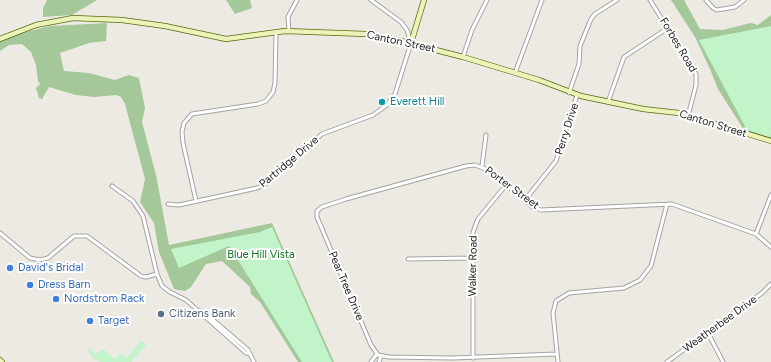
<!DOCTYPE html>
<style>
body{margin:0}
canvas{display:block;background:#eceae2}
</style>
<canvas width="771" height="362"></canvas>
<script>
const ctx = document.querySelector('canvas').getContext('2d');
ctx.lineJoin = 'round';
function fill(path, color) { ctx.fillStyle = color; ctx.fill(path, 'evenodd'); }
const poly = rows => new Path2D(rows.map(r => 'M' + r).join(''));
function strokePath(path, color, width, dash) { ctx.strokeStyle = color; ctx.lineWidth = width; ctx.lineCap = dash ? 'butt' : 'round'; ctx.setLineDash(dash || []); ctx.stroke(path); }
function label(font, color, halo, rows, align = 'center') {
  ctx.font = font + ' Figtree,sans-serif'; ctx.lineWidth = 4; ctx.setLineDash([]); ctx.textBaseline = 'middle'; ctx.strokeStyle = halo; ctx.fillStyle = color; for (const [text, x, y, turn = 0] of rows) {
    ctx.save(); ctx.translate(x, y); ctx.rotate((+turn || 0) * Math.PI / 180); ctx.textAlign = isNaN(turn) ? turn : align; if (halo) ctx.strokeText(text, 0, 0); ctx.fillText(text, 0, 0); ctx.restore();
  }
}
fill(poly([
 [47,0,97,0,72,15,43,17,43,8],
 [226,0,250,0,252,8,235,14],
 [671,0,684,0,700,29,723,30,751,23,758,25,771,15,771,139,744,130,718,89,710,69,695,37],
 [107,23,106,41,89,43,60,53,64,71,89,73,115,80,129,75,139,78,145,108,142,122,156,175,169,245,272,223,334,362,298,362,260,302,251,294,250,287,222,261,206,264,191,287,185,291,174,289,159,252,154,223,140,202,145,179,125,104,121,97,116,95,94,97,76,95,49,87,42,99,39,98,36,88,40,84,38,81,36,65,31,52,22,44,9,45,0,51,0,41,29,31,51,26]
]), '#a4c89a');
fill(poly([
 [771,26,771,134,770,138,747,130,699,40],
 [272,227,332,362,302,362,229,246,179,268,171,249,260,232],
 [141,341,146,345,131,362,100,362,93,358,87,350,89,348,96,354,103,349,115,359,121,353,127,358]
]), '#c1f4c9');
const street = poly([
 [650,0,696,74,696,85,688,116],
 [706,0,713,8,717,10,735,7,744,0],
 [289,31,288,17,297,0],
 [463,57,472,30,487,0],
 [515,73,542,0],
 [569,93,579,64,580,46,591,19,595,14,617,0],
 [608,102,624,57,668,28],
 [482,166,486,135],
 [112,186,133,201,143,216,157,274,162,286,170,292,186,300,246,353,250,354],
 [525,200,556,161,577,95],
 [196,201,183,143,182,132,184,123,192,114,258,104,266,101,273,92,275,83,276,32],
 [168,204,179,205,257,188,266,184,322,134,373,115,387,105,395,94,411,43,407,30,401,22,371,0],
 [0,233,30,258,40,260,48,258,74,236,87,236,141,276,146,277,157,274],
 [756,234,771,195],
 [408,259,472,258],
 [200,311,206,314,248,350,254,362],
 [708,333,723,362],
 [556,354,453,358,389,357,378,355,371,345,317,217,317,211,322,207,346,199,466,166,475,165,488,170,533,207,541,210,672,204,756,234,771,247],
 [473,358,473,232,478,219,506,185],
 [371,362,377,354],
 [379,362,381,356],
 [558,362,553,313,556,301,569,293,624,288,640,280,651,266,667,204],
 [667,362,762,293,771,284]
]);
const secondary = poly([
 [0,39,36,25,73,18,122,20,165,26,226,39,285,31,366,34,397,40,463,57,539,80,581,96,643,109,679,113,771,141],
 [411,43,424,0],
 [0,360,2,362]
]);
strokePath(street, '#a3a3a3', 5);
strokePath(secondary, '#58680d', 6);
strokePath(street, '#fff', 3);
strokePath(secondary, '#ecf3b9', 4.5);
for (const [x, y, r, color] of [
 [382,102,4,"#0f9aa8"],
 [10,268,4,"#3f7fe0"],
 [30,285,4,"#3f7fe0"],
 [56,299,4,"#3f7fe0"],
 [161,314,4,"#5c6f8a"],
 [90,321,4,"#3f7fe0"]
]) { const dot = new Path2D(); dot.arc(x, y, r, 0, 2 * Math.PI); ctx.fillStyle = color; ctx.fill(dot); strokePath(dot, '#fff', 1.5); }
label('11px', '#1c1c1c', '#fff', [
 ["Canton Street",401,42,12],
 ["Forbes Road",678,45,59],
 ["Canton Street",713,124,17],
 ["Perry Drive",567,129,-72],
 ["Partridge Drive",289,162,-40],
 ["Porter Street",512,188,36],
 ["Walker Road",473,266,-89],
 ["Pear Tree Drive",346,286,67],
 ["Weatherbee Drive",720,324,-36]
]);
label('11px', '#0d838f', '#fff', [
 ["Everett Hill",390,102]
], 'left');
label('11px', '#147022', '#fff', [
 ["Blue Hill Vista",261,255]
]);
label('11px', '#366cbe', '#fff', [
 ["David's Bridal",18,268],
 ["Dress Barn",38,285],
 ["Nordstrom Rack",64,299],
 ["Target",98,321]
], 'left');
label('11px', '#4e5e75', '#fff', [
 ["Citizens Bank",169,314]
], 'left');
</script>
